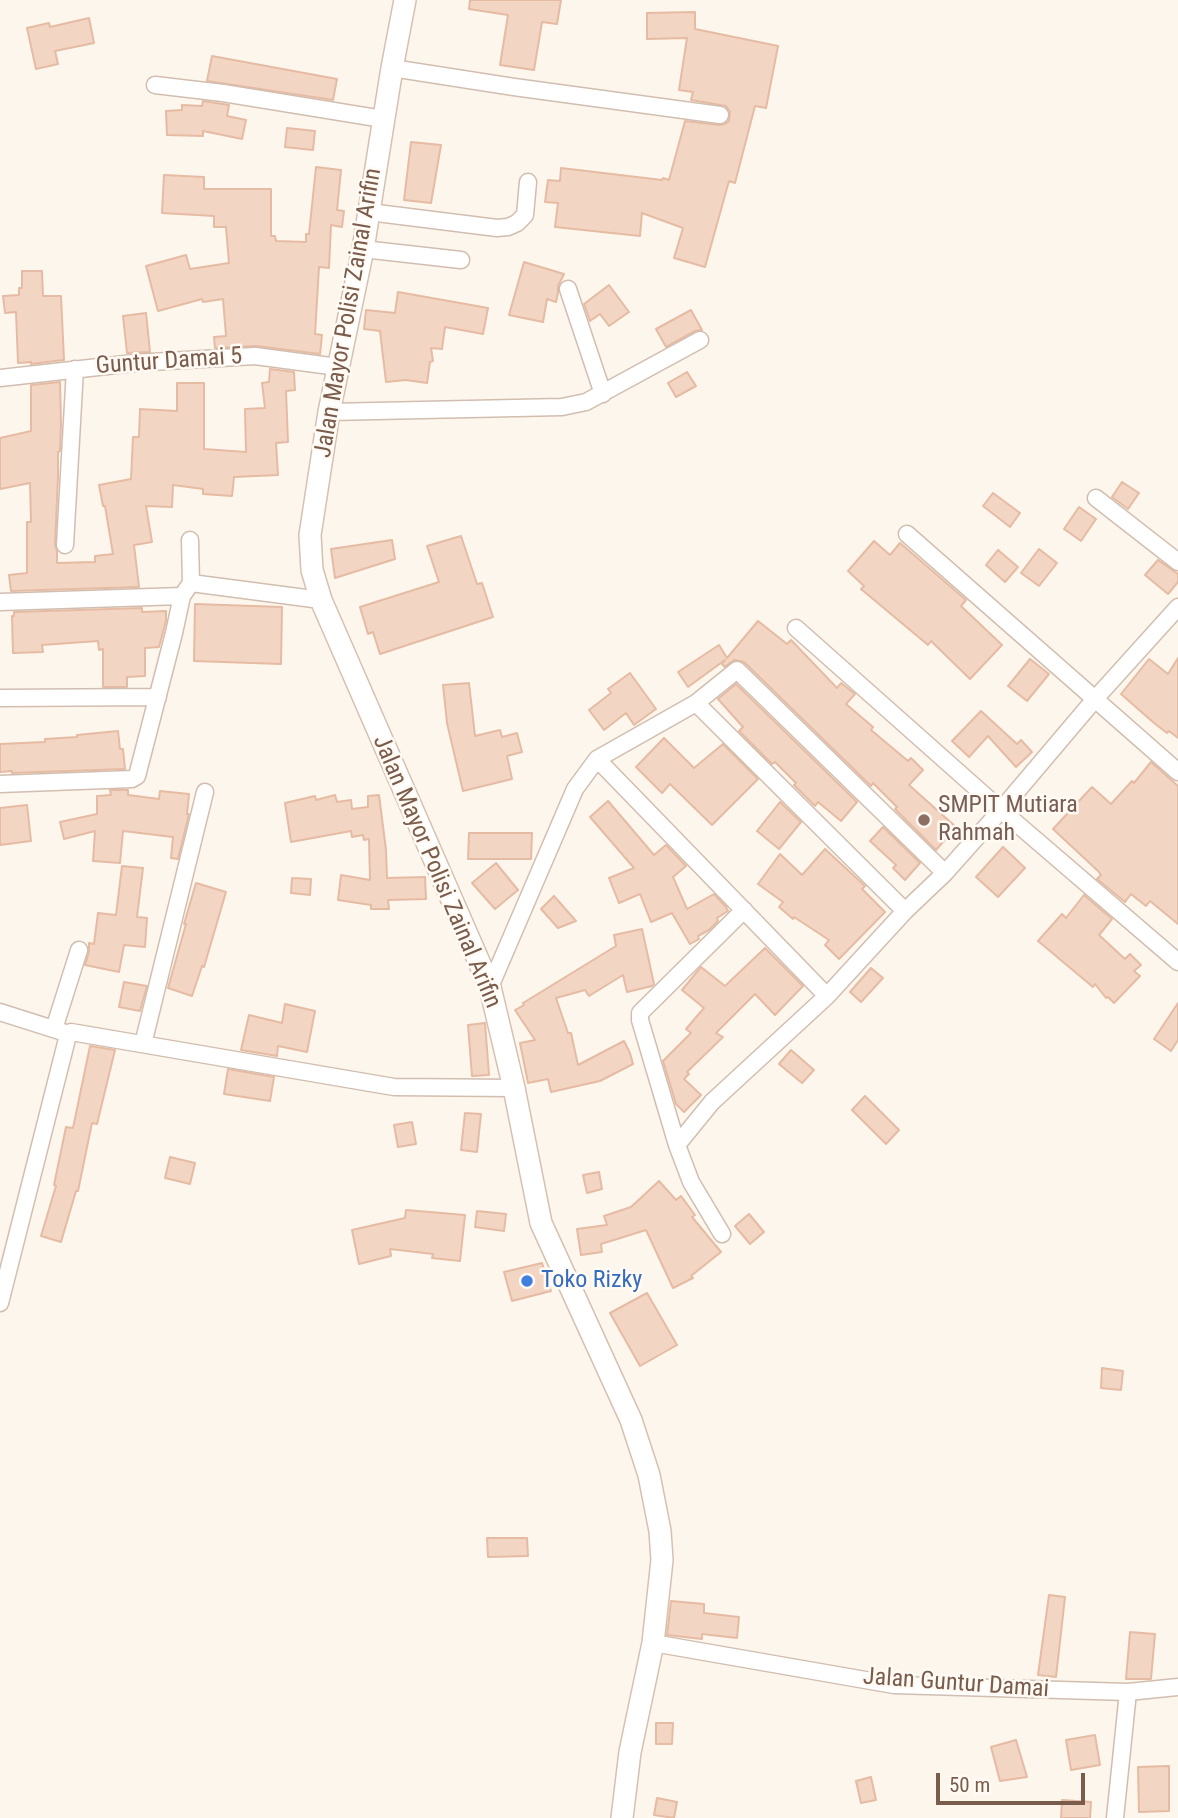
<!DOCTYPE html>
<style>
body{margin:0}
#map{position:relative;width:1178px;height:1818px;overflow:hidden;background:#fdf6ec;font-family:"Roboto Condensed",sans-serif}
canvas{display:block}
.scale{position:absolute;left:936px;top:1773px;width:149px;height:32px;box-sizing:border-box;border:4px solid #7a5c4d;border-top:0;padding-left:9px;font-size:21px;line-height:24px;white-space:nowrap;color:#7a5c4d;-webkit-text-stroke:5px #fffaf3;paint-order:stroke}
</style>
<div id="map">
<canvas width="1178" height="1818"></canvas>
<div class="scale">50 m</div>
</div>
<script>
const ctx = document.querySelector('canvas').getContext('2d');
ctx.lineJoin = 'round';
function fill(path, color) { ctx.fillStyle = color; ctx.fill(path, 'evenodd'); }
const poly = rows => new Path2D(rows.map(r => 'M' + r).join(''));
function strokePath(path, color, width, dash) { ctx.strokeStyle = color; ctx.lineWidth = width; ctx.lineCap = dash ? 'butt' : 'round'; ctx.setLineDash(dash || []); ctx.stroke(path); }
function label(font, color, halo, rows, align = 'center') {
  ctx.font = font + ' "Roboto Condensed",sans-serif'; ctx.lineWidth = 5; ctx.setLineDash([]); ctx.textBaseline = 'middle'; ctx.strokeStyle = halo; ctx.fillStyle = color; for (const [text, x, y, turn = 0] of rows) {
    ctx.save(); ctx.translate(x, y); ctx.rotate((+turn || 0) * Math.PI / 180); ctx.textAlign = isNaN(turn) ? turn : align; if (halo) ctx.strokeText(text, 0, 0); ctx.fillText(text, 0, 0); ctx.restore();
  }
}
const building = poly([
 [470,0,561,0,557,24,542,22,534,70,500,65,508,15,469,9,470,0],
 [695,12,695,29,778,46,766,108,755,106,735,183,729,181,705,267,674,258,683,228,642,213,640,236,555,227,558,203,545,202,548,180,560,181,561,168,662,180,663,178,669,180,685,121,719,125,725,124,729,121,730,112,726,106,691,100,693,92,679,90,687,38,647,39,647,13,695,12],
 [89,18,94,43,55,51,58,64,36,69,27,28,49,23,50,27,89,18],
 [212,56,337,79,333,100,207,81,212,56],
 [203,101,229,105,227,116,246,120,242,139,203,131,203,136,167,135,166,111,182,110,182,105,202,106,203,101],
 [287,128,315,131,313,150,285,147,287,128],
 [411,142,441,145,431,203,404,200,411,142],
 [316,167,341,170,337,210,344,211,342,227,331,225,329,268,319,267,315,334,322,335,320,354,256,346,215,348,214,337,226,336,223,299,203,302,202,299,158,311,146,266,186,255,190,269,229,263,226,227,214,227,214,216,162,213,164,175,204,177,204,189,271,189,271,236,275,236,276,241,306,242,306,234,309,234,316,167],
 [524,262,564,274,558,286,558,293,556,302,547,299,543,322,509,315,524,262],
 [22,271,42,271,43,296,61,296,64,360,31,364,31,362,18,363,16,312,5,313,3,296,19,295,19,288,22,288,22,271],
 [609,285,629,312,609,326,600,314,590,321,584,304,609,285],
 [398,292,488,308,483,334,445,327,442,349,431,348,433,361,430,362,427,383,406,380,386,382,380,331,364,329,366,310,395,313,398,292],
 [691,310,702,330,695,331,666,347,656,329,691,310],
 [146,313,150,352,127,353,123,316,146,313],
 [270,369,294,372,295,390,286,391,288,442,276,443,278,475,234,477,232,496,203,494,203,489,173,485,172,507,146,506,152,542,134,545,139,587,11,591,9,575,27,573,27,522,31,522,30,483,0,489,0,438,31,431,31,385,60,382,61,425,60,451,58,452,58,477,55,544,57,551,57,563,95,562,95,556,113,554,105,506,103,506,99,485,131,479,133,437,139,437,140,409,177,411,177,383,204,383,204,449,246,452,245,409,265,408,262,383,269,382,270,369],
 [687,372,696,386,676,397,668,383,687,372],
 [1122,482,1139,493,1128,509,1112,497,1122,482],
 [993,493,1020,513,1010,527,983,506,993,493],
 [1079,507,1096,519,1081,541,1064,529,1079,507],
 [461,536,477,584,482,583,493,617,380,654,373,632,368,634,360,607,439,582,427,546,461,536],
 [392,540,395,559,335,578,331,549,392,540],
 [874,541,890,555,900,543,966,600,961,606,1002,645,970,679,931,641,928,645,861,589,864,586,848,571,874,541],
 [1039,549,1057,563,1039,586,1021,573,1039,549],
 [998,550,1018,567,1005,582,986,565,998,550],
 [1158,560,1178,574,1178,582,1168,594,1145,575,1158,560],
 [195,604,282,607,281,664,194,661,195,604],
 [142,608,142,612,166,611,166,621,159,647,145,648,145,676,127,677,127,687,103,687,103,649,99,650,98,641,42,645,43,652,13,653,12,616,14,616,14,612,142,608],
 [758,621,787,644,791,640,837,688,841,683,855,694,846,704,873,727,871,730,908,761,911,758,923,770,909,785,956,827,936,850,895,809,897,807,873,783,871,786,744,662,734,660,725,667,722,664,725,660,688,687,678,672,719,645,727,658,758,621],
 [1178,658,1178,738,1169,731,1167,733,1154,723,1121,694,1149,659,1168,674,1178,658],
 [1030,659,1049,674,1027,701,1008,686,1030,659],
 [630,673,656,709,634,725,626,713,604,730,589,710,611,693,608,689,630,673],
 [469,683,475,736,500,730,502,737,517,733,522,752,507,756,512,779,463,791,447,723,443,685,469,683],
 [736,684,857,802,841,821,818,802,815,806,794,785,796,783,775,762,772,764,739,731,743,727,718,699,736,684],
 [981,711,1017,744,1021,740,1032,752,1016,767,988,736,969,757,952,741,981,711],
 [118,731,120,749,123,749,125,769,12,773,12,771,0,772,0,744,45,742,45,739,77,737,77,735,118,731],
 [664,738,694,768,723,744,758,779,712,825,670,784,662,793,636,767,664,738],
 [1151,762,1178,786,1178,924,1150,901,1146,906,1131,894,1125,902,1097,879,1101,875,1098,871,1053,829,1092,787,1111,804,1132,781,1134,783,1151,762],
 [110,790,128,790,128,795,159,799,160,791,189,794,187,814,189,814,178,859,171,858,173,837,123,831,120,863,93,861,95,831,64,839,60,822,97,814,97,796,111,795,110,790],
 [335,795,337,802,351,800,352,809,368,807,368,796,379,795,386,850,387,878,425,877,426,899,388,900,389,909,371,909,371,905,338,900,341,875,370,880,369,839,364,840,363,835,352,837,351,831,291,842,285,803,315,796,316,800,335,795],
 [608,801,654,855,666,845,686,866,673,877,687,909,714,894,726,907,728,911,717,918,718,921,709,930,698,936,699,939,690,944,672,913,651,922,640,894,619,903,609,878,634,868,590,817,608,801],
 [780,802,801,822,779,849,757,831,780,802],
 [27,805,31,841,0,845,0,808,27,805],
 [883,827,920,863,905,880,893,868,896,865,870,841,883,827],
 [469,833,532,833,531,859,468,859,469,833],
 [1003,847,1025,868,998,897,976,877,1003,847],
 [825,849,865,886,862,889,885,912,839,959,825,945,829,940,794,917,793,919,779,907,783,902,758,884,780,854,802,875,825,849],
 [496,863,518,890,495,909,472,883,496,863],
 [122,866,143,868,137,917,147,918,145,947,124,945,119,972,85,965,89,952,89,943,94,944,98,913,116,915,122,866],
 [292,878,311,879,310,895,291,893,292,878],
 [196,883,226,892,204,967,202,966,192,996,168,988,186,924,184,924,196,883],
 [1084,895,1112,919,1099,935,1125,959,1130,954,1141,965,1134,971,1140,976,1114,1003,1108,997,1106,998,1095,984,1093,987,1038,941,1062,914,1066,918,1084,895],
 [554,896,576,921,558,928,541,909,554,896],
 [642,929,654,984,652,986,627,992,623,975,589,996,585,990,556,998,568,1033,571,1033,578,1065,624,1041,630,1053,633,1064,600,1081,551,1092,548,1079,528,1083,520,1043,535,1040,515,1010,524,1005,523,1003,616,946,614,935,642,929],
 [765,948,803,986,775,1015,755,994,716,1033,723,1037,687,1072,689,1074,684,1079,701,1095,684,1112,676,1104,663,1061,691,1033,686,1029,704,1008,682,990,701,967,725,986,765,948],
 [871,968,883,978,861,1002,850,992,871,968],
 [124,982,147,986,140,1011,119,1007,124,982],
 [1178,1003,1178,1040,1171,1051,1154,1039,1178,1003],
 [285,1004,315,1011,307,1052,278,1046,277,1056,241,1050,249,1015,282,1023,285,1004],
 [485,1023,489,1075,472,1076,468,1025,485,1023],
 [90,1046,115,1050,97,1124,92,1123,78,1191,76,1191,61,1242,41,1236,56,1186,54,1185,66,1127,73,1128,90,1046],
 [791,1050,814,1070,802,1083,779,1064,791,1050],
 [228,1069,274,1077,270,1101,224,1094,228,1069],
 [865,1096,899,1130,886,1144,852,1110,865,1096],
 [465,1113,481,1114,477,1152,461,1150,465,1113],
 [412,1122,416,1144,398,1147,394,1125,412,1122],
 [170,1157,195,1163,190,1184,165,1178,170,1157],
 [599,1172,602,1189,587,1193,583,1175,599,1172],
 [659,1181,676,1200,681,1196,695,1215,692,1217,721,1252,691,1276,693,1278,673,1288,646,1230,601,1244,602,1252,581,1255,577,1229,607,1225,604,1216,631,1207,659,1181],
 [406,1210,465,1215,460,1261,432,1258,433,1254,390,1249,391,1256,359,1264,352,1230,405,1218,406,1210],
 [477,1211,506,1214,504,1231,475,1227,477,1211],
 [749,1214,764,1232,750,1244,735,1226,749,1214],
 [542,1263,551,1291,512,1301,504,1272,542,1263],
 [647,1293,677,1345,640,1366,610,1313,647,1293],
 [1102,1368,1123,1371,1121,1390,1101,1388,1102,1368],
 [487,1538,527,1538,528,1556,488,1557,487,1538],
 [1049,1595,1065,1597,1056,1677,1038,1675,1049,1595],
 [671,1601,704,1604,704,1613,739,1617,737,1638,702,1634,702,1639,667,1635,671,1601],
 [1130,1632,1155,1634,1151,1679,1126,1679,1130,1632],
 [656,1723,673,1723,672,1744,656,1744,656,1723],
 [1095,1735,1100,1765,1071,1770,1066,1740,1095,1735],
 [1016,1740,1027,1777,1000,1781,991,1747,1016,1740],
 [1169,1766,1169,1811,1139,1812,1138,1767,1169,1766],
 [871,1777,876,1800,861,1803,856,1781,871,1777],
 [657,1798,677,1802,674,1818,654,1815,657,1798],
 [1062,1800,1091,1802,1090,1818,1061,1818,1062,1800]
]);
fill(building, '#f3d5c3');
strokePath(building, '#e6bba3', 2);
const minor = poly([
 [392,68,514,87,720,115],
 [155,85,223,93,383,119],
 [369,212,497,228,508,227,517,223,525,215,528,182],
 [363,249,461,260],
 [568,289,603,394],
 [0,378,134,363,255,356,338,367],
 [329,412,562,407,586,402,700,340],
 [1096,498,1178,562],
 [907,534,1178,772],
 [190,540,191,583],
 [65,545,75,369],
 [0,602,182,596,191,583,321,600],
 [796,628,1001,810,1178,962],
 [0,698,158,697],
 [696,703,905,911],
 [597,759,696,703,737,670,945,873],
 [0,784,132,779,137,776,174,633,182,596],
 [490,987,575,789,597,759,827,996,905,911,945,873,1001,810,1095,699,1178,607],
 [0,1012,63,1032],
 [54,1029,79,950],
 [143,1044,205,792],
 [677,1145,712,1102,827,996],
 [722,1234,691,1182,677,1145,640,1020,640,1013,744,910],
 [0,1303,68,1035,71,1032,394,1087,514,1088],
 [653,1643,894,1685,1128,1692,1178,1687],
 [1115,1818,1128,1692]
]);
const secondary = poly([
 [405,0,392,68,363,249,329,412,310,535,312,570,321,600,490,987,514,1088,541,1223,631,1420,649,1475,660,1531,662,1560,653,1643,630,1752,622,1818]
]);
strokePath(minor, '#d1beb0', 19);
strokePath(secondary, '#d6c0b0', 24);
strokePath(minor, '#fff', 16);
strokePath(secondary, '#fff', 21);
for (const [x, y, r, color] of [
 [924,820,7,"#8d6e63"],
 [527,1281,7,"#3f7fe0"]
]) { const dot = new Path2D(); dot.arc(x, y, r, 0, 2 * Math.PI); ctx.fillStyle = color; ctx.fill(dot); strokePath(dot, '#fffaf3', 2.5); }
label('24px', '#7a5c4d', '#fffaf3', [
 ["Jalan Mayor Polisi Zainal Arifin",349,313,-80],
 ["Guntur Damai 5",169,362,-4],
 ["Jalan Mayor Polisi Zainal Arifin",436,872,67],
 ["Jalan Guntur Damai",956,1684,4]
]);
label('24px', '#785e54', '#fffaf3', [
 ["SMPIT Mutiara",938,806],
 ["Rahmah",938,834]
], 'left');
label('24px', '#366cbe', '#fffaf3', [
 ["Toko Rizky",541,1281]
], 'left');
</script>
